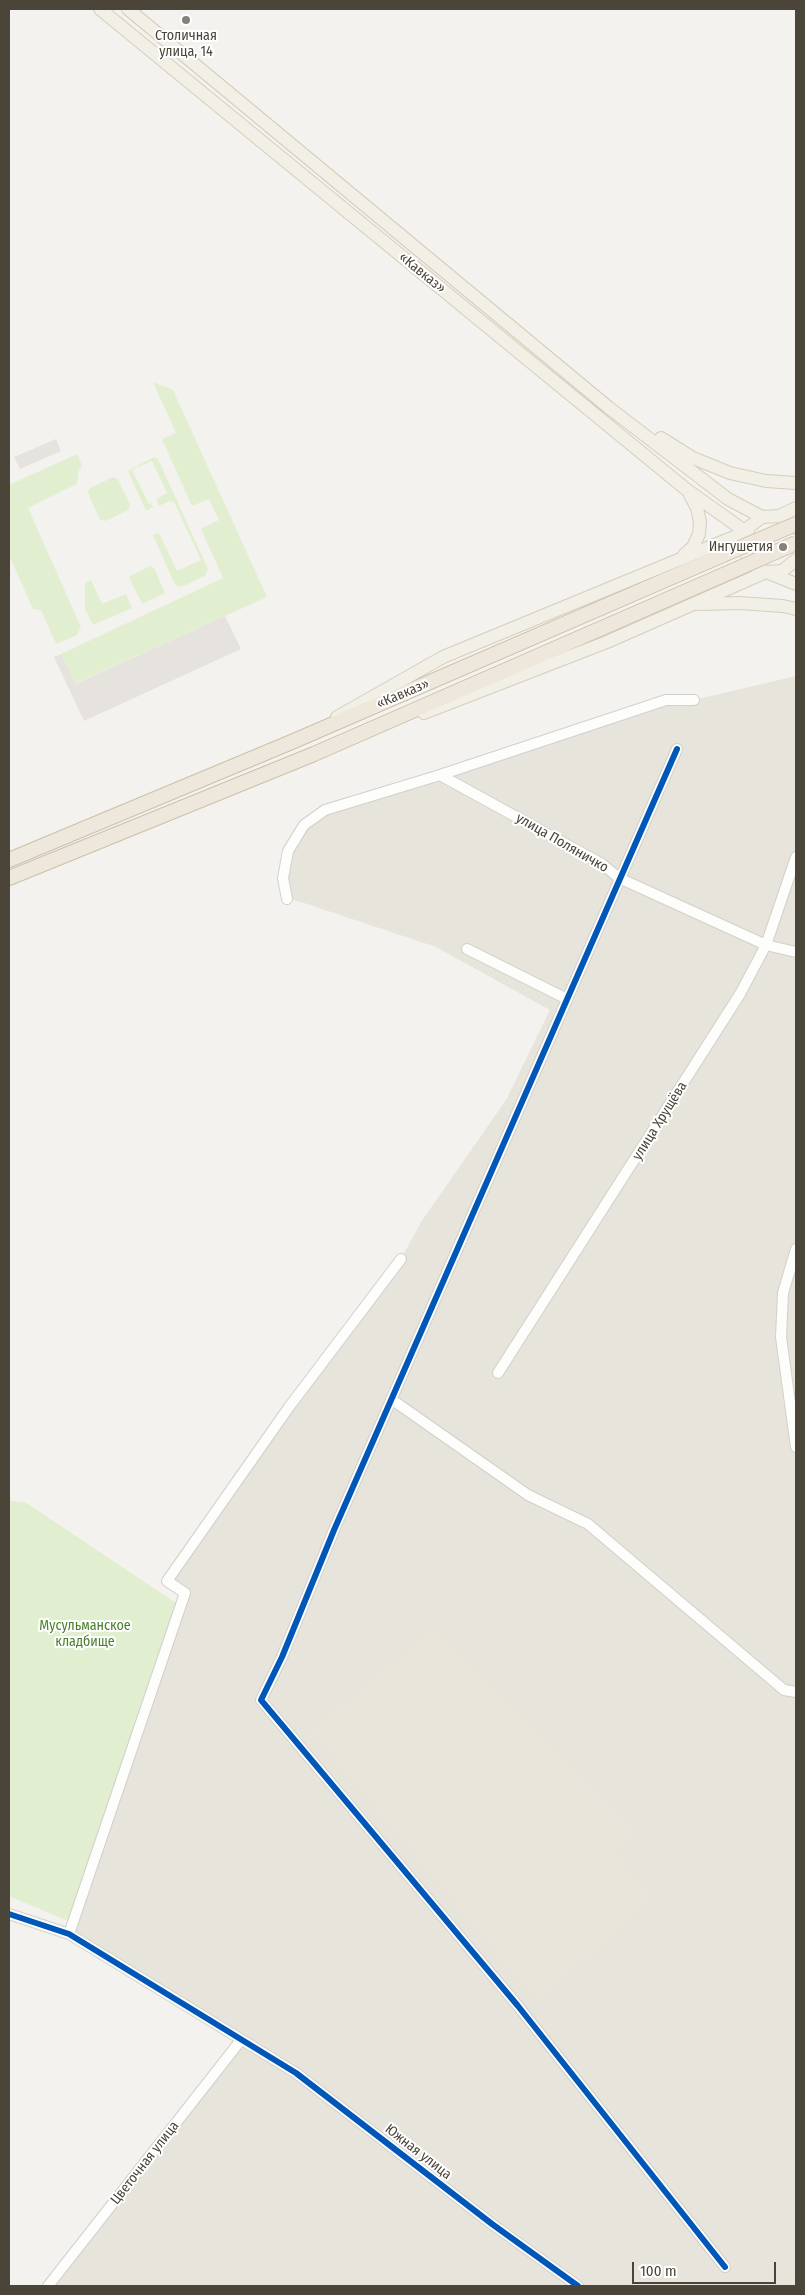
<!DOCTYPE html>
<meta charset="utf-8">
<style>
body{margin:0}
#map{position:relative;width:805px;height:2295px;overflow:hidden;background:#f4f2ee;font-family:"Fira Sans Condensed",sans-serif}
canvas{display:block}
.frame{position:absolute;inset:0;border:10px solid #4b4439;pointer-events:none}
.scale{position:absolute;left:632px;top:2262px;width:144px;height:22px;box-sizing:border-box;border:2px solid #4b4439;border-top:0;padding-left:6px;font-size:15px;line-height:18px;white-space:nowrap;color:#4b4439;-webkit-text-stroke:4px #fff;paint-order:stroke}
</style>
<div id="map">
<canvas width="805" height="2295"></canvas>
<div class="frame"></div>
<div class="scale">100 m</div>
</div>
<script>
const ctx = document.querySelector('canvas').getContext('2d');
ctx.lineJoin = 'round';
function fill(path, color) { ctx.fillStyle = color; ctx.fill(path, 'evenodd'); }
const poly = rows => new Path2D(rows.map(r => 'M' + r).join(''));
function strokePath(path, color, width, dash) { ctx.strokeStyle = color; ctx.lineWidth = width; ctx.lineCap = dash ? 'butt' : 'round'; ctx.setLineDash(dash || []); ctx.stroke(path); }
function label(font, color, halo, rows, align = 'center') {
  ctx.font = font + ' "Fira Sans Condensed",sans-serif'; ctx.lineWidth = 4; ctx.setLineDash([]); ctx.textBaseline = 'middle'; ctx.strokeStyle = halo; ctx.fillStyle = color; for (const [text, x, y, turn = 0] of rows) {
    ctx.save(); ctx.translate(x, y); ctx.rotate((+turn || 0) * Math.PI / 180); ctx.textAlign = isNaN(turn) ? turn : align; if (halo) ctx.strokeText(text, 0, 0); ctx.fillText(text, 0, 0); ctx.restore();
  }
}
fill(poly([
 [796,676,796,2286,48,2286,241,2040,69,1934,185,1593,167,1581,401,1259,421,1222,506,1100,550,1010,436,947,298,901,287,899,288,851,304,825,325,810,666,700,694,700]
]), '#e7e4dc');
fill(poly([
 [433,1628,635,1834,616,1852,653,1900,537,2002,311,1731]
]), '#eae5da');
fill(poly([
 [153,382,173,390,267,597,74,684,61,654,223,578,201,529,219,520,209,499,192,506,162,439,176,433],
 [77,454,82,465,78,473,77,484,28,508,81,627,77,635,56,644,41,610,33,609,9,555,9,485],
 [154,457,158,459,208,569,205,576,181,587,175,585,153,535,159,533,177,571,201,560,174,502,169,501,159,506,156,499,167,493,152,461,132,470,149,504,151,503,153,507,146,511,128,471],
 [113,477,118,479,130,504,128,510,105,521,100,520,88,493,89,489],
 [150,566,154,568,165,593,142,604,129,577],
 [91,580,102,604,126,594,132,608,93,625,85,609,85,583],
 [9,1501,25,1502,176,1603,68,1921,9,1896]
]), '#e1eecf');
fill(poly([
 [56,439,61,451,20,469,14,457],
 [225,616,241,649,84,721,54,657,61,654,75,684]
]), '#e6e3df');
const minor = poly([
 [677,749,334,1530,282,1657,261,1700,518,2006,725,2267],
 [440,775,602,864,619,878,766,945,796,952],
 [287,899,283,878,288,851,304,825,325,810,440,775,666,700,694,700],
 [467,949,567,999],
 [796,1249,783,1293,781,1337,796,1447],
 [498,1373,740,994,766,945,796,857],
 [391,1399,528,1495,588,1524,784,1690,796,1692],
 [9,1914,69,1934,296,2073,492,2224,578,2286],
 [69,1934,185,1593,167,1581,289,1407,401,1259],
 [48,2286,241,2040]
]);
const major = poly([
 [100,9,687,490,746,532],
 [128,9,608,407,728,499,762,517],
 [661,438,693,458,730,473,766,481,796,483],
 [779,516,796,508],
 [796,528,789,521,779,516,762,517,749,527,744,543,748,559,756,567,766,572,782,571,796,560],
 [684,555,693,547,699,534,700,522,697,508,690,495],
 [698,604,739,603,783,606,796,609],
 [424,713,607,642,766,572,796,584],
 [337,717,443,657,746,532]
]);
const highway = poly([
 [9,860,294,741,723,555],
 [9,878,314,754,730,572]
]);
strokePath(minor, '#d2d0cb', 12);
strokePath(major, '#d6cebb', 14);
strokePath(highway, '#ccbfa9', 16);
strokePath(minor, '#fdfdfc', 10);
strokePath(major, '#f2efe6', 12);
strokePath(highway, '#ede8db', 14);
const highwayBridge = poly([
 [723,555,796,524],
 [730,572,796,543]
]);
strokePath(highwayBridge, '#ccbfa9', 16, []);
strokePath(highwayBridge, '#ede8db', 14);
strokePath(poly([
 [677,749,334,1530,282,1657,261,1700,518,2006,725,2267],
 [9,1914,69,1934,296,2073,492,2224,578,2286]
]), '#0057b8', 6);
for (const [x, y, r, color] of [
 [186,20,5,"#868178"],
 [783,547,5,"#868178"]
]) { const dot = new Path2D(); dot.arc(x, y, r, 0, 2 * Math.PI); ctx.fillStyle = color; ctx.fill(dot); strokePath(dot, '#fff', 2); }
label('14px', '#4b4439', '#fff', [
 ["Столичная",186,36],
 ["улица, 14",186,52],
 ["Ингушетия",773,547,"right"]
]);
label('14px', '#4b4439', '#fff', [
 ["«Кавказ»",422,273,39],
 ["«Кавказ»",403,694,-23],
 ["улица Поляничко",562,843,30],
 ["улица Хрущёва",660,1121,-58],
 ["Южная улица",418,2152,38],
 ["Цветочная улица",145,2163,-52]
]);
label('14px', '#4a7f2a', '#fff', [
 ["Мусульманское",85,1626],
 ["кладбище",85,1642]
]);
</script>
